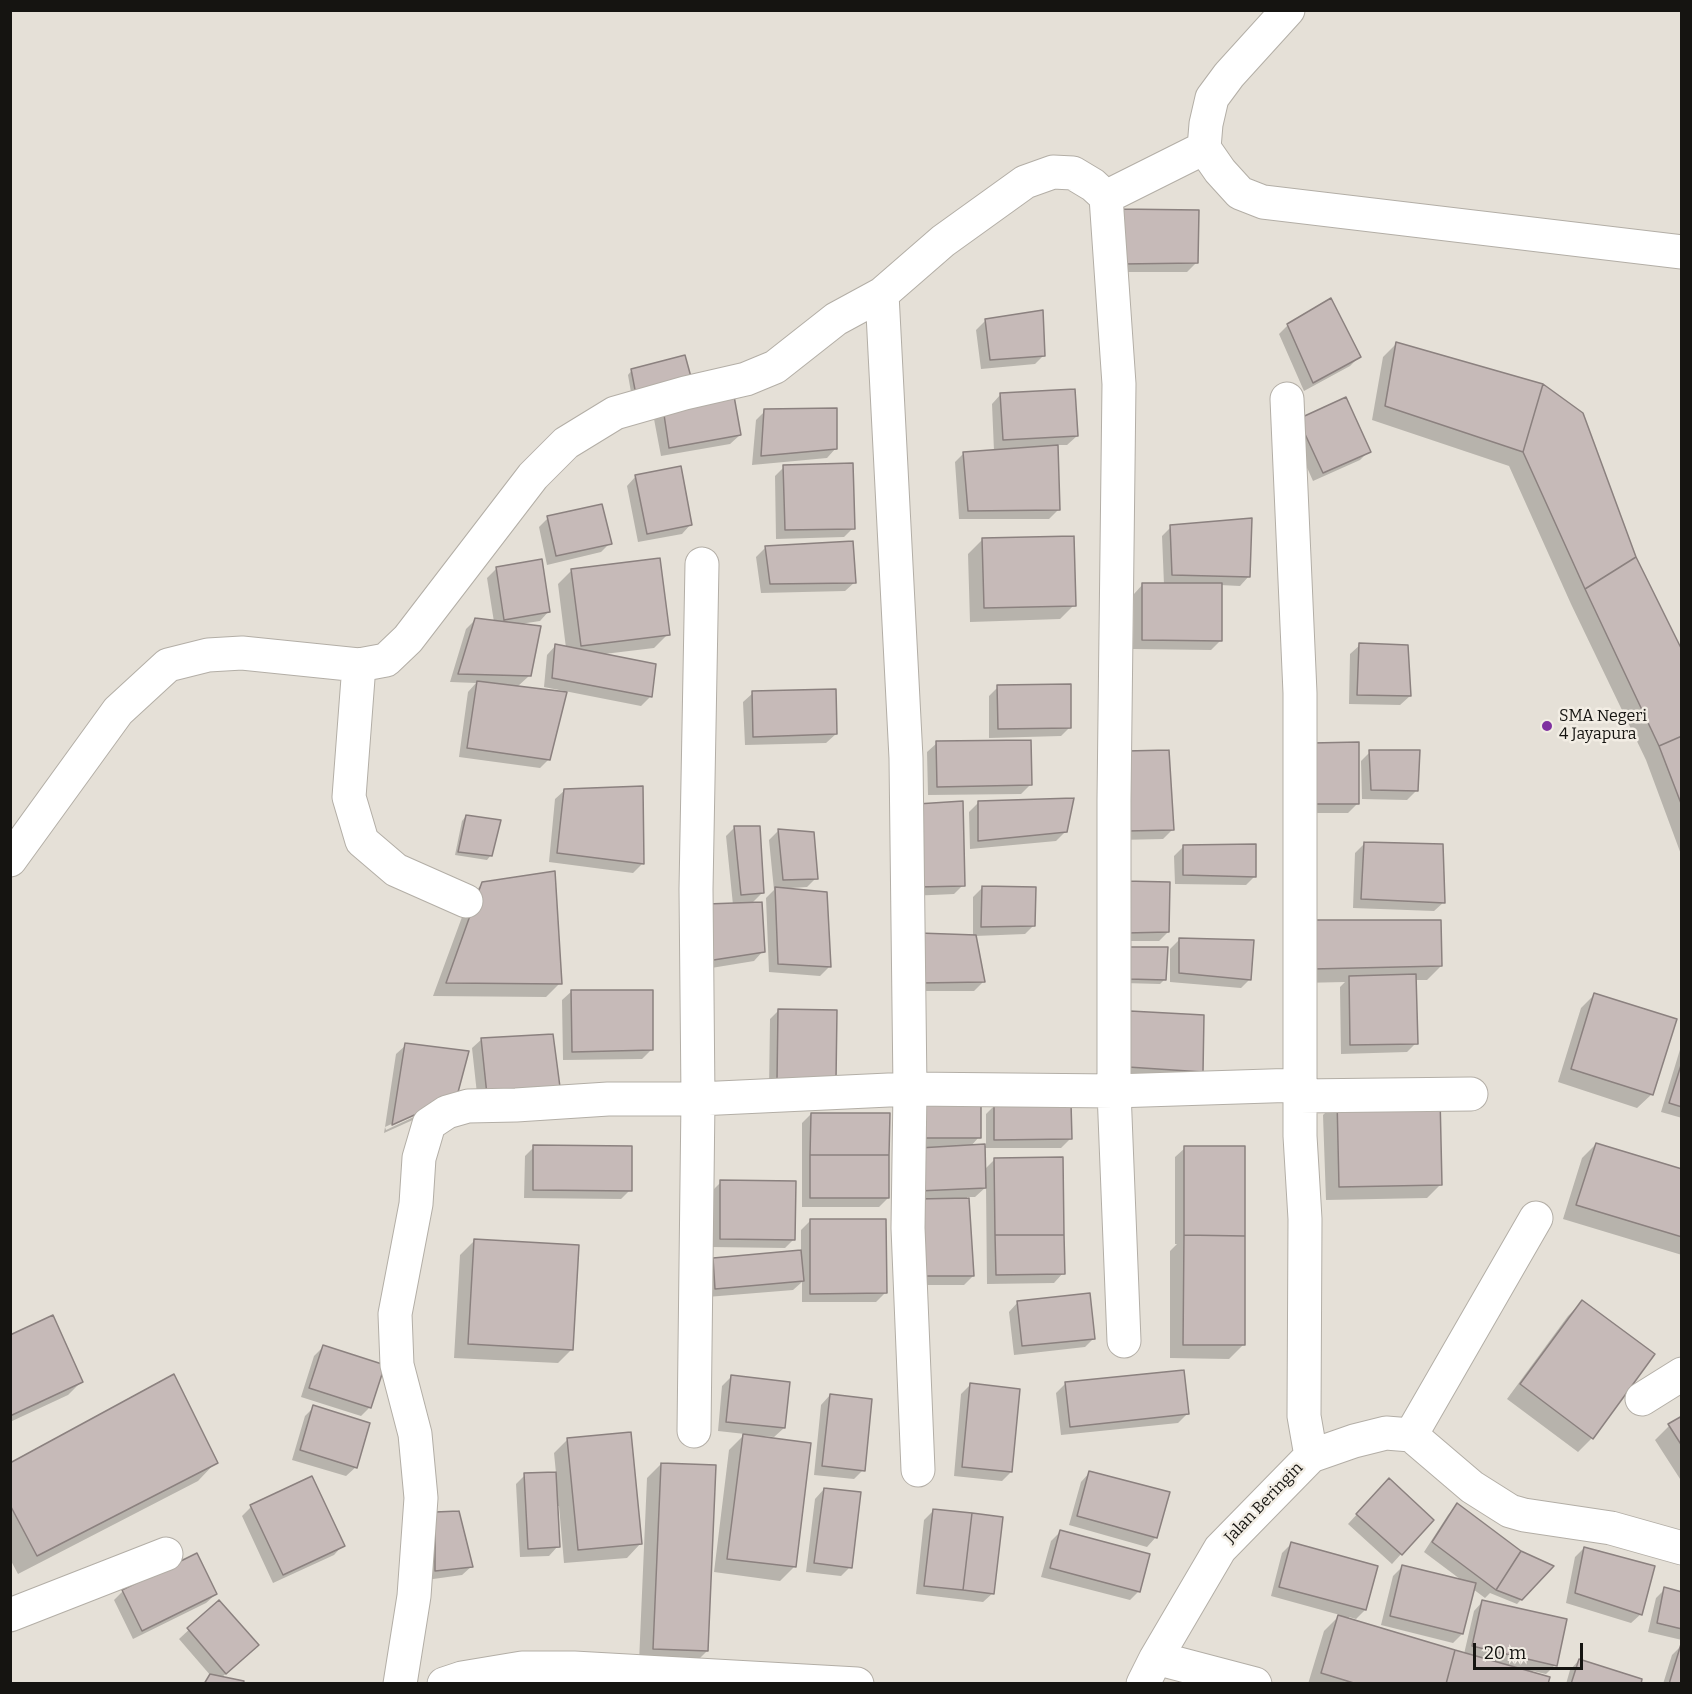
<!DOCTYPE html>
<style>
body{margin:0}
#map{position:relative;width:1692px;height:1694px;overflow:hidden;background:#e5e0d7;font-family:Bitter,serif}
canvas{display:block}
.frame{position:absolute;inset:0;border:12px solid #151411;pointer-events:none}
.scale{position:absolute;left:1473px;top:1643px;width:110px;height:27px;box-sizing:border-box;border:3px solid #151411;border-top:0;padding-left:8px;font-size:18px;line-height:21px;white-space:nowrap;color:#151411;-webkit-text-stroke:4px #f2ede4;paint-order:stroke}
</style>
<div id="map">
<canvas width="1692" height="1694"></canvas>
<div class="frame"></div>
<div class="scale">20 m</div>
</div>
<script>
const ctx = document.querySelector('canvas').getContext('2d');
ctx.lineJoin = 'round';
function fill(path, color) { ctx.fillStyle = color; ctx.fill(path, 'evenodd'); }
const poly = rows => new Path2D(rows.map(r => 'M' + r).join(''));
function strokePath(path, color, width, dash) { ctx.strokeStyle = color; ctx.lineWidth = width; ctx.lineCap = dash ? 'butt' : 'round'; ctx.setLineDash(dash || []); ctx.stroke(path); }
function label(font, color, halo, rows, align = 'center') {
  ctx.font = font + ' Bitter,serif'; ctx.lineWidth = 5; ctx.setLineDash([]); ctx.textBaseline = 'middle'; ctx.strokeStyle = halo; ctx.fillStyle = color; for (const [text, x, y, turn = 0] of rows) {
    ctx.save(); ctx.translate(x, y); ctx.rotate((+turn || 0) * Math.PI / 180); ctx.textAlign = isNaN(turn) ? turn : align; if (halo) ctx.strokeText(text, 0, 0); ctx.fillText(text, 0, 0); ctx.restore();
  }
}
fill(poly([
 [1110,219,1196,263,1187,272,1113,272],
 [985,321,1044,355,1035,364,981,369,976,330],
 [1288,325,1359,357,1350,366,1304,391,1279,334],
 [1397,343,1542,385,1635,558,1682,653,1682,857,1646,760,1571,604,1509,466,1372,420,1383,357],
 [684,356,632,398,628,375,632,370],
 [1001,394,1077,436,1067,445,1056,445,1058,510,1049,519,959,519,955,462,964,453,994,451,992,404],
 [663,410,740,435,730,444,661,456,654,419],
 [765,411,836,448,827,458,752,465,756,420],
 [1290,429,1369,451,1360,460,1313,481],
 [784,467,853,528,844,537,776,539,775,476],
 [636,476,691,524,682,534,638,542,627,486],
 [548,518,610,543,601,552,547,565,539,527],
 [1171,527,1249,576,1240,586,1220,585,1220,641,1211,650,1133,649,1134,594,1143,584,1164,585,1162,536],
 [982,540,1074,605,1060,619,970,622,968,554],
 [765,548,855,582,845,591,761,593,756,557],
 [496,569,549,611,540,621,520,624,529,676,517,687,549,759,540,768,459,757,468,692,476,683,450,682,466,629,475,620,494,622,487,578],
 [572,570,668,634,654,648,604,654,654,665,650,697,641,706,544,687,547,655,556,645,566,648,558,584],
 [1360,645,1410,696,1400,705,1349,704,1350,654],
 [998,687,1070,727,1061,736,989,738,989,696],
 [753,693,836,734,826,743,745,745,743,702],
 [937,743,1031,784,1021,794,928,795,927,752],
 [1127,752,1172,830,1163,839,1118,840],
 [1370,752,1416,791,1407,800,1362,799,1361,761],
 [1303,754,1357,804,1348,813,1304,813],
 [565,790,642,864,633,873,549,862,555,799],
 [978,803,1066,831,1056,841,970,849,969,812],
 [908,815,963,885,954,894,909,896],
 [466,816,491,855,487,860,455,855,462,821],
 [735,827,763,892,751,904,763,951,754,961,699,970,733,905,726,836],
 [778,831,813,833,816,878,807,887,791,888,791,890,829,967,820,976,769,972,766,898,774,890,769,840],
 [1364,844,1444,902,1434,911,1353,908,1355,853],
 [1183,847,1255,876,1246,885,1175,884,1174,856],
 [483,883,560,983,546,997,433,996,469,898],
 [1125,883,1168,932,1159,941,1117,941],
 [982,888,1034,925,1025,934,975,936,983,982,974,991,911,991,973,937,973,897],
 [1300,935,1441,966,1427,980,1415,980,1416,1043,1407,1052,1341,1054,1340,987,1345,982,1300,983],
 [1179,940,1250,979,1241,988,1170,982,1170,949],
 [1125,953,1165,979,1160,984,1124,983],
 [572,991,651,1050,642,1059,563,1060,562,1000],
 [1595,994,1652,1094,1637,1108,1558,1082,1581,1008],
 [779,1010,835,1079,769,1088,770,1019],
 [1121,1022,1202,1072,1192,1081,1119,1075],
 [551,1036,478,1103,472,1048,482,1039],
 [1682,1043,1682,1118,1661,1112],
 [406,1045,467,1052,456,1095,446,1105,384,1133,385,1127,386,1130,450,1100,450,1097,385,1127,396,1054],
 [1337,1101,1441,1184,1427,1198,1326,1200,1323,1115],
 [995,1105,1070,1139,1061,1148,983,1148,984,1170,995,1159,1063,1273,1054,1283,987,1284,986,1187,975,1197,967,1197,973,1276,964,1285,911,1285,930,1149,930,1147,909,1147,908,1108,979,1137,970,1147,986,1146,986,1114],
 [811,1114,888,1198,879,1207,802,1207,802,1123],
 [1596,1144,1682,1171,1682,1255,1563,1219,1582,1158],
 [534,1147,630,1190,621,1199,524,1198,525,1156],
 [1185,1148,1243,1345,1229,1359,1170,1358,1170,1251,1177,1244,1175,1244,1175,1157],
 [721,1182,794,1239,785,1248,711,1247,712,1191],
 [810,1221,885,1293,876,1302,802,1302,802,1282,793,1290,707,1297,704,1268,713,1259,801,1252,801,1230],
 [474,1241,572,1349,558,1363,454,1358,460,1255],
 [1018,1302,1094,1338,1085,1347,1014,1355,1009,1312],
 [1582,1302,1592,1438,1578,1452,1507,1399,1568,1316],
 [10,1336,82,1381,68,1395,10,1422],
 [323,1347,370,1407,361,1416,301,1397,314,1356],
 [731,1377,784,1428,774,1437,762,1436,761,1438,794,1567,780,1581,714,1572,729,1450,745,1434,718,1431,722,1386],
 [1065,1384,1187,1414,1178,1423,1061,1435,1056,1393],
 [970,1385,1011,1472,1002,1481,954,1476,961,1394],
 [830,1395,863,1470,854,1479,814,1475,821,1405],
 [314,1407,356,1467,346,1476,292,1460,305,1416],
 [1682,1418,1682,1482,1655,1440,1669,1426],
 [568,1439,641,1543,627,1558,564,1563,559,1506,556,1506,558,1546,549,1556,520,1557,516,1484,525,1475,556,1473,554,1453],
 [216,1462,198,1481,18,1574,10,1559,10,1465],
 [661,1464,707,1651,693,1665,639,1662,647,1478],
 [1090,1472,1156,1537,1147,1547,1069,1525,1081,1482],
 [824,1489,850,1567,841,1576,806,1572,815,1499],
 [1380,1489,1432,1520,1392,1564,1348,1524],
 [1457,1505,1520,1552,1551,1567,1517,1604,1490,1593,1485,1598,1473,1589,1462,1634,1453,1643,1381,1625,1393,1576,1403,1566,1464,1582,1424,1552,1448,1515],
 [251,1507,343,1545,334,1555,273,1583,242,1516],
 [934,1510,993,1593,983,1602,916,1594,924,1520],
 [426,1523,472,1566,462,1575,426,1580],
 [1060,1532,1139,1591,1130,1600,1041,1577,1051,1541],
 [1291,1544,1365,1610,1356,1619,1349,1617,1348,1620,1464,1654,1474,1611,1483,1601,1555,1665,1546,1674,1533,1671,1532,1674,1546,1684,1308,1684,1324,1631,1340,1615,1271,1596,1282,1553],
 [1584,1548,1641,1614,1631,1623,1566,1603,1575,1557],
 [1665,1589,1682,1593,1682,1640,1648,1632,1656,1598],
 [123,1591,216,1594,206,1603,133,1639,114,1600],
 [219,1602,248,1654,221,1678,242,1684,203,1684,211,1676,179,1639],
 [1681,1646,1682,1684,1663,1684,1672,1655],
 [1579,1660,1640,1684,1566,1684,1570,1670]
]), '#0003');
const building = poly([
 [1118,209,1199,210,1198,263,1122,264,1118,209],
 [1331,298,1361,357,1313,383,1287,324,1331,298],
 [1043,310,1045,356,990,360,985,319,1043,310],
 [1396,342,1543,384,1523,452,1385,406,1396,342],
 [685,355,691,377,636,395,631,369,685,355],
 [1543,384,1583,413,1636,557,1585,589,1523,452,1543,384],
 [1075,389,1078,436,1003,440,1000,393,1075,389],
 [734,396,741,435,669,448,663,408,734,396],
 [1346,397,1371,452,1323,473,1298,419,1346,397],
 [837,408,837,449,761,456,764,409,837,408],
 [1058,445,1060,510,968,511,963,452,1058,445],
 [853,463,855,529,785,530,783,465,853,463],
 [681,466,692,525,647,534,635,475,681,466],
 [602,504,612,544,556,556,547,516,602,504],
 [1252,518,1250,577,1172,575,1170,525,1252,518],
 [1074,536,1076,606,984,608,982,538,1074,536],
 [853,541,856,583,770,584,765,546,853,541],
 [1636,557,1682,650,1682,736,1659,746,1585,589,1636,557],
 [660,558,670,635,581,646,571,569,660,558],
 [542,559,550,612,504,620,496,567,542,559],
 [1142,583,1222,583,1222,641,1142,640,1142,583],
 [475,618,541,626,531,676,458,674,475,618],
 [1359,643,1408,645,1411,696,1357,695,1359,643],
 [555,644,656,664,652,697,552,678,555,644],
 [477,681,567,692,550,760,467,748,477,681],
 [1071,684,1071,728,998,729,997,685,1071,684],
 [836,689,837,734,753,737,752,691,836,689],
 [1682,736,1682,806,1659,746,1682,736],
 [1031,740,1032,785,937,787,936,741,1031,740],
 [1359,742,1359,804,1312,804,1312,743,1359,742],
 [1169,750,1174,830,1127,831,1126,751,1169,750],
 [1369,750,1420,750,1418,791,1371,790,1369,750],
 [643,786,644,864,557,853,564,789,643,786],
 [1074,798,1067,832,978,841,978,801,1074,798],
 [963,801,965,886,918,887,917,804,963,801],
 [466,815,501,820,492,856,458,852,466,815],
 [734,826,760,826,764,893,741,895,734,826],
 [778,829,814,832,818,879,783,880,778,829],
 [1364,842,1443,844,1445,903,1361,899,1364,842],
 [1256,844,1256,877,1183,875,1183,845,1256,844],
 [555,871,562,984,446,983,482,882,555,871],
 [1124,881,1170,882,1169,932,1126,933,1124,881],
 [982,886,1036,887,1035,926,981,927,982,886],
 [775,887,827,892,831,967,778,964,775,887],
 [762,902,765,952,707,961,707,904,762,902],
 [1313,920,1441,920,1442,966,1313,969,1313,920],
 [919,933,976,935,985,982,920,983,919,933],
 [1179,938,1254,940,1251,980,1179,973,1179,938],
 [1129,947,1168,947,1166,980,1128,979,1129,947],
 [1416,974,1418,1044,1350,1045,1349,976,1416,974],
 [571,990,653,990,653,1050,572,1052,571,990],
 [1594,993,1677,1019,1653,1095,1571,1069,1594,993],
 [778,1009,837,1010,836,1080,777,1080,778,1009],
 [1130,1011,1204,1015,1203,1072,1128,1067,1130,1011],
 [553,1034,560,1087,487,1095,481,1038,553,1034],
 [405,1043,469,1051,457,1096,392,1125,405,1043],
 [1682,1062,1682,1107,1669,1103,1682,1062],
 [1440,1097,1442,1185,1339,1187,1337,1100,1440,1097],
 [917,1098,981,1100,981,1138,918,1138,917,1098],
 [994,1103,1071,1103,1072,1139,994,1140,994,1103],
 [811,1113,890,1113,889,1155,810,1155,811,1113],
 [1596,1143,1682,1169,1682,1237,1576,1205,1596,1143],
 [985,1144,986,1188,918,1191,919,1148,985,1144],
 [533,1145,632,1146,632,1191,533,1190,533,1145],
 [1184,1146,1245,1146,1245,1236,1184,1235,1184,1146],
 [810,1155,889,1155,889,1198,810,1198,810,1155],
 [1063,1157,1064,1235,995,1235,994,1158,1063,1157],
 [720,1180,796,1181,795,1240,720,1239,720,1180],
 [969,1198,974,1276,920,1276,916,1199,969,1198],
 [810,1219,886,1219,887,1293,810,1294,810,1219],
 [995,1235,1064,1235,1065,1274,996,1275,995,1235],
 [1184,1235,1245,1236,1245,1345,1183,1345,1184,1235],
 [474,1239,579,1245,573,1350,468,1344,474,1239],
 [801,1250,804,1281,715,1289,713,1258,801,1250],
 [1090,1293,1095,1339,1022,1346,1017,1301,1090,1293],
 [1582,1300,1655,1354,1593,1439,1520,1384,1582,1300],
 [53,1315,83,1382,10,1416,10,1335,53,1315],
 [323,1345,385,1365,371,1408,309,1388,323,1345],
 [1184,1370,1189,1414,1070,1427,1065,1382,1184,1370],
 [174,1374,218,1463,37,1556,10,1505,10,1463,174,1374],
 [731,1375,790,1382,785,1428,726,1422,731,1375],
 [970,1383,1020,1389,1012,1472,962,1467,970,1383],
 [830,1394,872,1399,865,1471,822,1466,830,1394],
 [313,1405,370,1423,357,1468,300,1450,313,1405],
 [1682,1416,1682,1446,1668,1424,1682,1416],
 [631,1432,642,1544,578,1550,567,1438,631,1432],
 [743,1434,811,1443,796,1567,727,1559,743,1434],
 [661,1463,716,1465,708,1651,653,1649,661,1463],
 [1089,1471,1170,1492,1157,1538,1077,1516,1089,1471],
 [556,1472,560,1547,528,1549,524,1473,556,1472],
 [312,1476,345,1546,283,1575,250,1505,312,1476],
 [1389,1478,1434,1520,1402,1555,1356,1514,1389,1478],
 [824,1488,861,1492,852,1568,814,1563,824,1488],
 [1457,1503,1521,1551,1496,1590,1432,1542,1457,1503],
 [933,1509,972,1513,963,1590,924,1586,933,1509],
 [459,1511,473,1567,435,1571,435,1512,459,1511],
 [972,1513,1003,1517,994,1594,963,1590,972,1513],
 [1060,1530,1150,1554,1140,1592,1050,1568,1060,1530],
 [1291,1542,1378,1566,1366,1610,1279,1587,1291,1542],
 [1584,1547,1655,1566,1642,1615,1575,1593,1584,1547],
 [1521,1551,1554,1566,1522,1600,1496,1590,1521,1551],
 [197,1553,217,1594,142,1631,122,1590,197,1553],
 [1402,1565,1476,1583,1463,1634,1390,1616,1402,1565],
 [1664,1587,1682,1592,1682,1629,1657,1623,1664,1587],
 [219,1600,259,1645,226,1674,187,1628,219,1600],
 [1482,1600,1567,1619,1557,1666,1472,1646,1482,1600],
 [1338,1615,1455,1650,1446,1684,1357,1684,1321,1673,1338,1615],
 [1681,1644,1682,1684,1669,1684,1681,1644],
 [1455,1650,1550,1677,1548,1684,1446,1684,1455,1650],
 [1579,1659,1642,1679,1641,1684,1571,1684,1579,1659],
 [210,1674,244,1681,243,1684,204,1684,210,1674]
]);
fill(building, '#c6bab8');
strokePath(building, '#8b817f', 1.5);
const minor = poly([
 [1288,10,1229,75,1212,98,1206,124,1204,148,1220,171,1240,193,1263,202,1682,252],
 [1106,197,1119,384,1114,799,1114,1091,1124,1341],
 [882,294,906,758,910,1089,908,1228,918,1470],
 [1287,399,1300,693,1300,1136,1305,1219,1304,1416,1311,1456],
 [359,665,349,797,362,841,396,870,466,901],
 [10,860,118,711,168,665,208,655,242,653,359,665,386,660,408,639,533,476,566,443,615,413,685,393,746,379,775,367,836,319,882,294,943,241,1025,182,1053,172,1073,173,1093,185,1106,197,1204,148],
 [1300,1096,1471,1094],
 [1642,1399,1682,1374],
 [694,1431,698,1099,696,889,702,564],
 [1411,1435,1536,1218],
 [10,1615,166,1554],
 [1156,1658,1255,1684],
 [400,1684,414,1596,421,1498,415,1434,397,1365,395,1314,416,1204,419,1158,429,1124,447,1112,468,1106,516,1105,608,1099,698,1099,910,1089,1114,1091,1300,1085],
 [444,1684,462,1678,522,1668,574,1668,857,1684],
 [1143,1684,1156,1658,1220,1549,1311,1456,1354,1441,1386,1433,1411,1435,1472,1487,1510,1511,1524,1515,1611,1528,1682,1548]
]);
strokePath(minor, '#b3aea6', 35);
strokePath(minor, '#fff', 33);
for (const [x, y, r, color] of [
 [1547,726,6,"#7f30a0"]
]) { const dot = new Path2D(); dot.arc(x, y, r, 0, 2 * Math.PI); ctx.fillStyle = color; ctx.fill(dot); strokePath(dot, '#f2ede4', 2); }
label('16px', '#151411', '#f2ede4', [
 ["SMA Negeri",1559,717],
 ["4 Jayapura",1559,735]
], 'left');
label('16px', '#151411', '#f2ede4', [
 ["Jalan Beringin",1264,1503,-46]
]);
</script>
